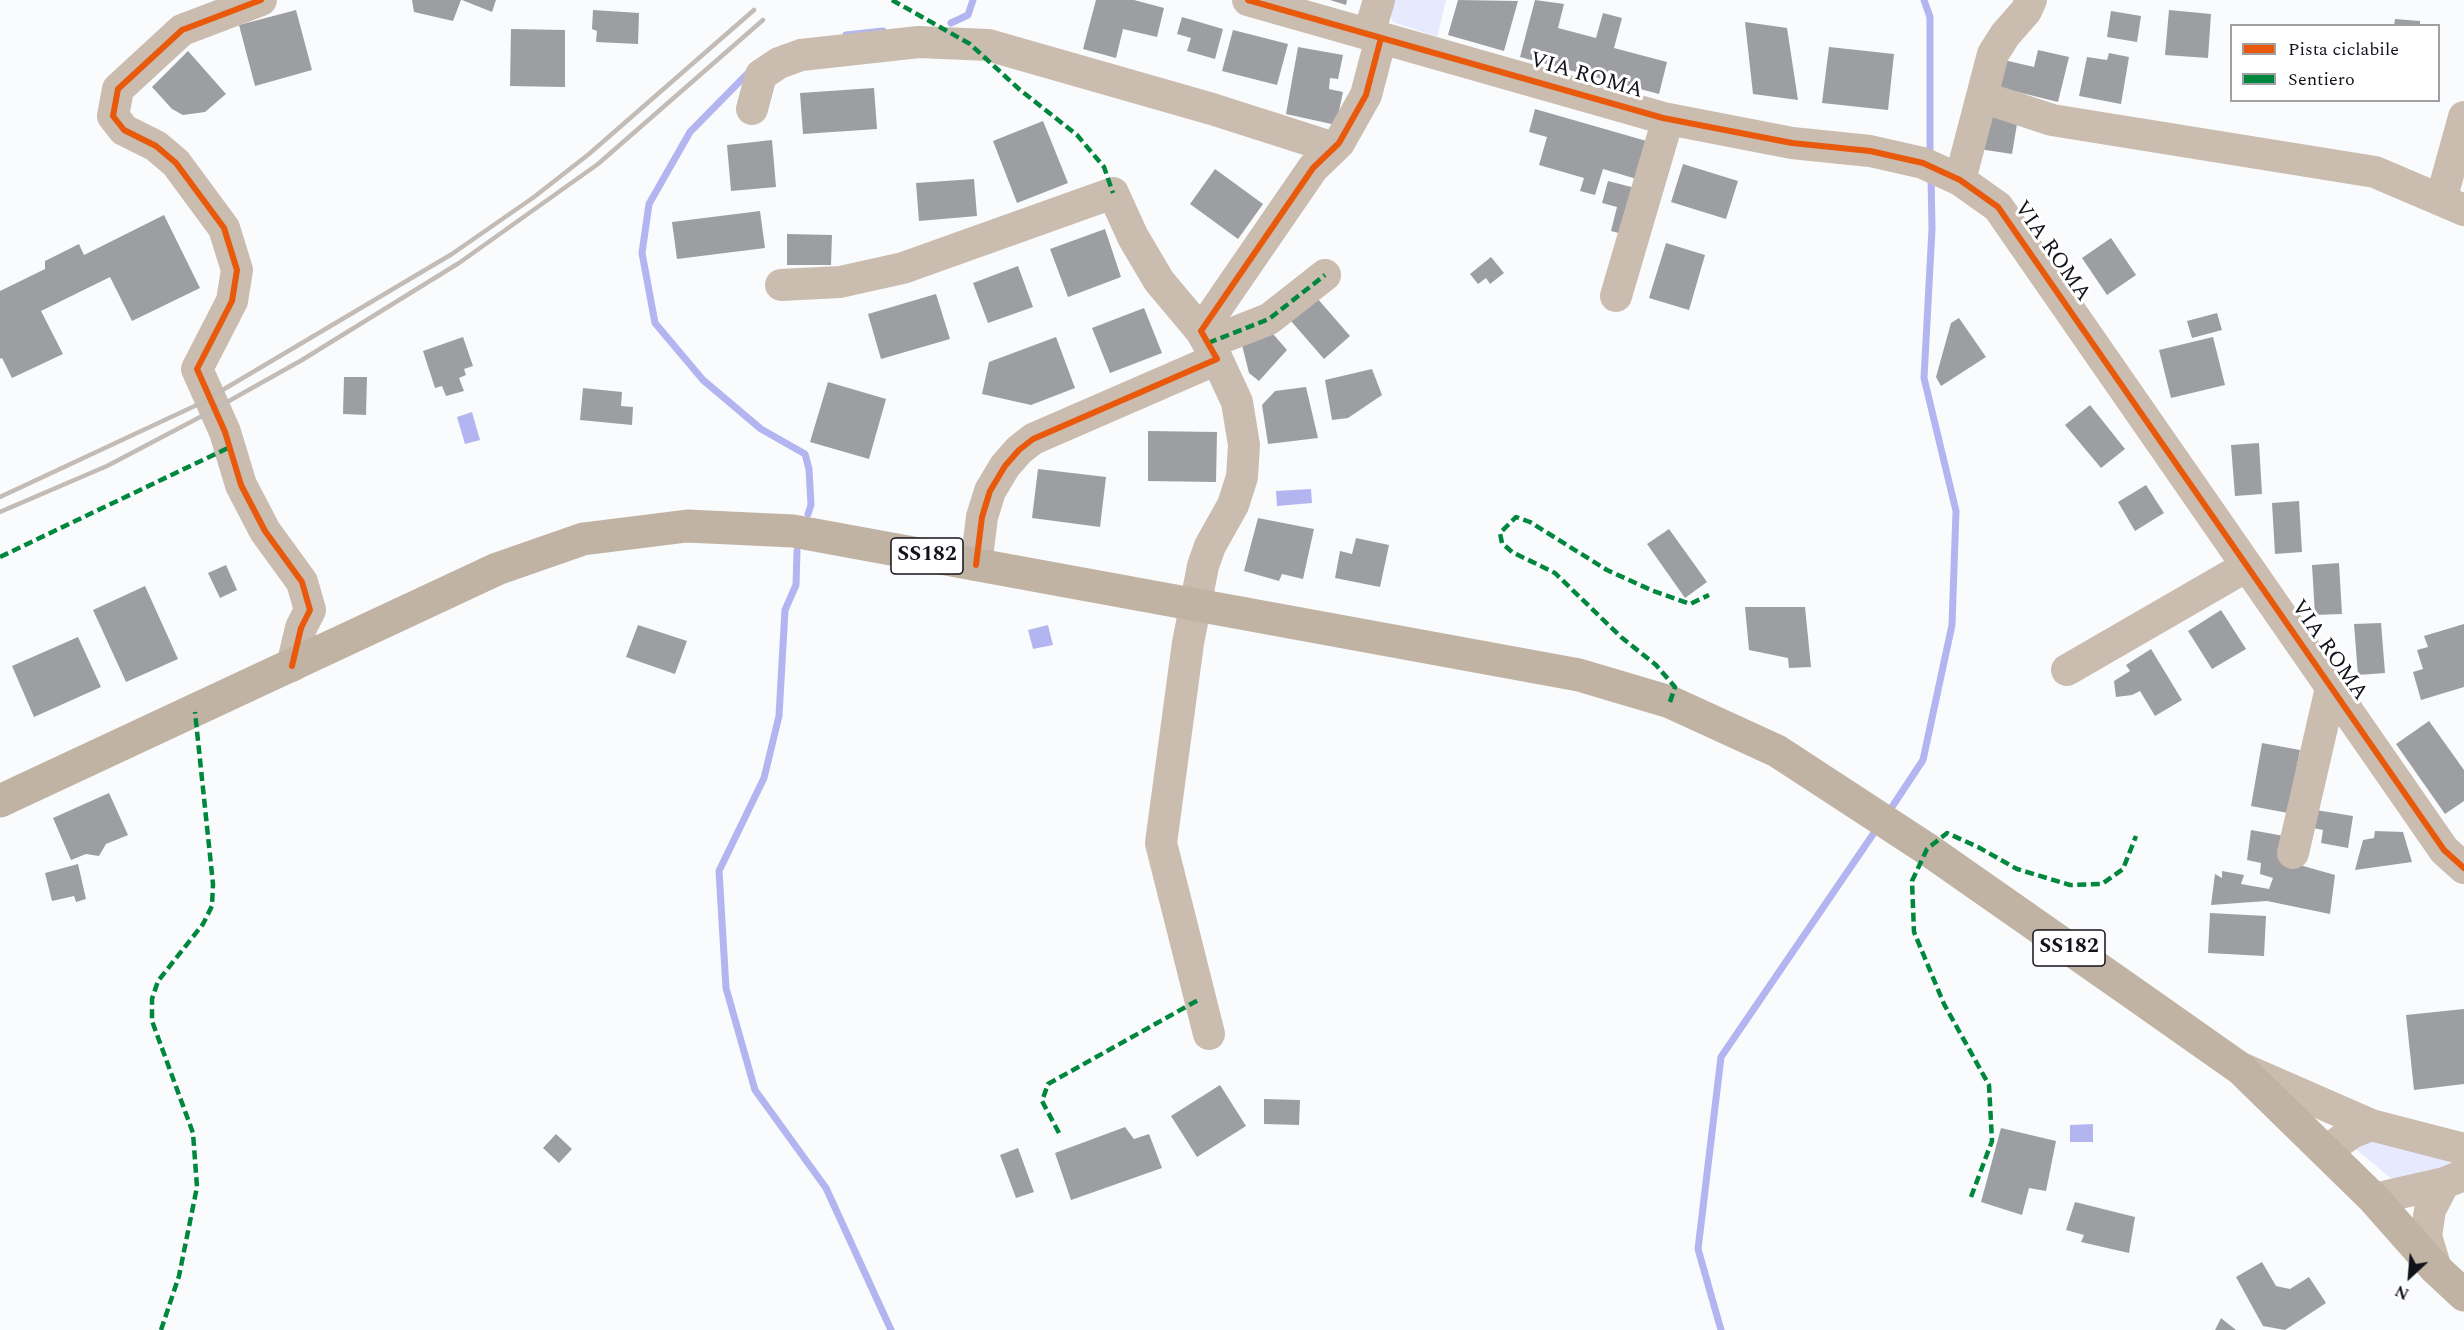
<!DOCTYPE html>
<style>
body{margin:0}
#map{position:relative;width:2464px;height:1330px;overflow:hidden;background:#fafbfd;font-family:Spectral,serif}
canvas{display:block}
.legend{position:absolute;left:2230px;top:24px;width:210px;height:78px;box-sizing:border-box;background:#fff;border:2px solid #a0a0a3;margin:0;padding:8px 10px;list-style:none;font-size:18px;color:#12121a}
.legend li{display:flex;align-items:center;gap:12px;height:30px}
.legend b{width:30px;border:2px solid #a0a0a3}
.north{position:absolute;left:2380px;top:1246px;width:60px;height:60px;-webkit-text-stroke:4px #fff;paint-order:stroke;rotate:206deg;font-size:16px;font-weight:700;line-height:24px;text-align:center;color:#12121a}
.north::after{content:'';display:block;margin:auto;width:21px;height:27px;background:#12121a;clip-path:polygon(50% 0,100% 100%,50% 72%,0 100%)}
</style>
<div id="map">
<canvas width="2464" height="1330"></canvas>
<ul class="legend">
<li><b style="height:8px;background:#e8590c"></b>Pista ciclabile</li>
<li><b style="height:8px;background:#00873e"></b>Sentiero</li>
</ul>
<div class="north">N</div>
</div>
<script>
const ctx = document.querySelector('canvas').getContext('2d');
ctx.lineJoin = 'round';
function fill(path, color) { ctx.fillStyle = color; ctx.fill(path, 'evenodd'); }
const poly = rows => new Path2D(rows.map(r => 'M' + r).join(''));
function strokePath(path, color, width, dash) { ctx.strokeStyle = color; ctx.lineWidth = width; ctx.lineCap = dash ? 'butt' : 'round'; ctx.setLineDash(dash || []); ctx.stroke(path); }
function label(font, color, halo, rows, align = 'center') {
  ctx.font = font + ' Spectral,serif'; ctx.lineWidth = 6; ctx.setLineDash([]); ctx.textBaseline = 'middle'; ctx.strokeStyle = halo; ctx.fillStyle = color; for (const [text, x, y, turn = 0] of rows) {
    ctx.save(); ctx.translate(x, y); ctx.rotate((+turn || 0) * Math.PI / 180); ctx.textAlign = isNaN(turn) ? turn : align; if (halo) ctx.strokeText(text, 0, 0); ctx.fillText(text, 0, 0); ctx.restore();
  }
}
fill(poly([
 [1392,0,1446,0,1437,37,1393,22,1389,13],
 [2359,1137,2464,1157,2436,1176,2393,1180,2351,1145]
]), '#e7e9fe');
fill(poly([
 [472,412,480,440,465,444,457,417],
 [1311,489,1312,503,1277,506,1276,491],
 [1048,625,1053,645,1033,649,1028,630],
 [2093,1124,2093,1142,2070,1142,2070,1125]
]), '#b3b5f1');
strokePath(poly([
 [1924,0,1930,17,1930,156],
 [951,23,968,15,973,0],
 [846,35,883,31],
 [749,72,690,132,649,204,642,253,655,323,703,380,761,429,805,454,809,469,811,505,808,514],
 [797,551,796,585,785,610,779,716,764,778,719,871,726,988,755,1090,826,1188,891,1330],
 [1888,813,1923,760,1952,625,1956,511,1924,378,1932,229,1931,176],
 [1721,1330,1698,1249,1721,1057,1878,827]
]), '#b3b5f1', 7);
fill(poly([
 [412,0,461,0,453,21,414,12],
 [462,0,496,0,492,12],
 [1096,0,1134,0,1164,8,1157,37,1123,29,1116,58,1083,49],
 [1330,0,1347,0,1346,5],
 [1458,0,1518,1,1504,51,1448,35],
 [1535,0,1564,4,1558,28,1596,38,1603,13,1622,18,1614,48,1667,62,1659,94,1520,57],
 [296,10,312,70,255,86,239,25],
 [593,10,639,13,638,44,596,42,597,31,592,29],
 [2169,10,2211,14,2208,58,2165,55],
 [2111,11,2141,16,2137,42,2107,37],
 [1182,17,1223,29,1215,59,1187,51,1191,38,1177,34],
 [2395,19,2420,21,2420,26,2394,26],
 [1745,22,1787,28,1798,100,1753,94],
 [511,29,565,30,565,87,510,86],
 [1233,30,1288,44,1277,85,1222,71],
 [1298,47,1343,55,1338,79,1330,78,1329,89,1343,92,1336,125,1286,114],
 [1829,47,1894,54,1888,110,1822,103],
 [2038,50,2069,57,2058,102,1998,87,2004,60,2034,67],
 [188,51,226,94,205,112,183,115,172,109,152,87],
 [2109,53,2129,57,2121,104,2079,96,2087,57,2107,60],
 [874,88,877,129,803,134,800,93],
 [1985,107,2019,112,2012,154,1979,149],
 [1535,109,1650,142,1640,180,1603,169,1595,195,1580,191,1584,178,1539,165,1547,137,1529,132],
 [1043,121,1068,183,1017,203,993,141],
 [772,140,776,187,731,191,727,145],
 [1683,164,1738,181,1726,219,1671,202],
 [1215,169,1263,204,1238,239,1190,204],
 [974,179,977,216,919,221,916,183],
 [1608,181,1639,189,1626,235,1611,231,1617,207,1602,203],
 [760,211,765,248,677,259,672,222],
 [164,215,200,288,132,321,110,277,41,311,63,354,12,378,2,358,0,359,0,291,45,269,45,261,79,244,84,255],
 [1105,229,1121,277,1068,297,1050,249],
 [787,234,832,235,831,265,787,265],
 [2111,238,2136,275,2107,295,2082,258],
 [1666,243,1705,255,1689,310,1649,298],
 [1491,257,1504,273,1490,284,1486,278,1478,284,1470,274],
 [1018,266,1033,307,988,323,973,283],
 [936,294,950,339,881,359,868,314],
 [1317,298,1350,336,1324,359,1291,321],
 [1144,308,1162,353,1110,373,1092,328],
 [2217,313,2222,330,2192,338,2187,321],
 [1959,318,1986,357,1941,386,1936,377,1951,323],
 [1267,327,1287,350,1259,381,1249,373,1240,337],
 [463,337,473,366,464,369,466,375,459,378,464,391,446,396,442,386,435,388,423,351],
 [1056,337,1075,388,1031,405,982,394,989,362],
 [2213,337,2225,385,2171,398,2159,350],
 [1372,369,1382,395,1348,418,1332,420,1325,380],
 [344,377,367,377,366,415,343,414],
 [828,382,886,399,869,459,810,442],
 [1306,387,1318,438,1268,444,1262,405,1275,391],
 [583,388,622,392,621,406,633,407,632,425,580,420],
 [2090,405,2125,449,2101,468,2065,425],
 [1148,431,1217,432,1216,482,1148,481],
 [2259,443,2262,494,2235,496,2231,445],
 [1038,469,1106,477,1100,527,1032,518],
 [2146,485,2164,513,2135,531,2118,502],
 [2299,501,2302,552,2275,554,2272,503],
 [1258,518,1314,529,1303,579,1282,574,1279,581,1244,571],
 [1669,529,1707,582,1685,598,1647,544],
 [1356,538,1389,545,1380,587,1335,578,1340,551,1352,554],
 [2339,563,2342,614,2315,615,2312,565],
 [226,565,237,590,220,598,208,573],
 [145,586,178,659,126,682,93,610],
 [1745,607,1805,607,1811,667,1789,668,1788,658,1749,650],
 [2221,610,2246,649,2212,669,2188,631],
 [2381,623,2385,673,2358,675,2354,624],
 [2464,624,2464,687,2421,700,2413,672,2423,669,2417,650,2428,647,2424,636],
 [638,625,687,641,675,674,626,657],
 [78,637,101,687,34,717,12,666],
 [2151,649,2182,700,2155,716,2140,691,2132,695,2116,697,2114,681,2130,671,2126,665],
 [2429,721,2464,770,2464,801,2445,814,2396,744],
 [2262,743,2300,750,2288,813,2251,806],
 [109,793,128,835,106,844,99,856,86,854,71,860,53,818],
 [2316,810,2353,816,2348,848,2321,843,2323,830,2313,828],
 [2251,830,2284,836,2282,860,2335,875,2330,914,2267,901,2211,905,2215,874,2222,878,2222,871,2244,875,2241,884,2269,889,2273,878,2260,874,2261,863,2247,860],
 [2375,831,2403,832,2412,862,2355,870,2363,840,2374,838],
 [78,864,86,899,76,902,74,896,52,901,45,873],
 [2210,913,2266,916,2264,956,2208,953],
 [2464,1009,2464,1084,2414,1090,2406,1015],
 [1220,1085,1246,1126,1197,1157,1171,1116],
 [1264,1099,1300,1100,1299,1125,1264,1124],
 [1125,1127,1134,1139,1149,1134,1162,1168,1071,1200,1055,1153],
 [2001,1128,2056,1141,2046,1191,2029,1188,2022,1215,1981,1202],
 [556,1134,572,1149,559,1163,543,1148],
 [1018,1148,1034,1192,1016,1198,1000,1155],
 [2075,1202,2135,1217,2129,1253,2081,1242,2084,1235,2066,1230],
 [2262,1262,2276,1286,2290,1289,2309,1277,2326,1303,2285,1330,2263,1326,2236,1277],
 [2221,1318,2236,1330,2215,1330]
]), '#9d9ea2');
strokePath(poly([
 [261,0,182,30,118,89,113,116,124,130,156,146,176,163,224,228,237,270,232,301,197,369,225,432,241,485,265,531,302,582,310,610,301,628,292,666],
 [1248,0,1663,118,1792,143,1870,151,1923,163,1960,180,1998,207,2444,850,2464,868],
 [1369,34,1379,0],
 [1982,97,2052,120,2375,172,2464,210],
 [752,109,761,75,779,63,801,55,919,42,988,45,1212,109,1334,148],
 [1960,180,1993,54,2005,35,2026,11,2031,0],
 [2441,200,2464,117],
 [781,285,840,282,903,268,1113,193,1133,237,1159,281,1201,331],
 [1616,296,1668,119],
 [1208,343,1269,319,1325,275],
 [976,565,982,517,990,491,1005,466,1019,450,1033,439,1217,359,1201,331,1313,168,1339,143,1366,95,1381,38],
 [2067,670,2247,566],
 [2293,853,2331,688],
 [1209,1034,1161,843,1188,643,1203,566,1210,546,1233,505,1242,477,1244,445,1237,402,1217,359],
 [2243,1069,2371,1125,2464,1149],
 [2326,1151,2353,1132,2371,1125],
 [2374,1199,2444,1183,2464,1175],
 [2436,1269,2426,1236,2430,1210,2444,1183]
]), '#cabcaf', 32);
strokePath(poly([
 [0,801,497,569,583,539,687,526,793,531,1579,675,1670,702,1777,751,1927,849,2133,993,2241,1069,2374,1199,2436,1269,2464,1295]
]), '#c0b3a4', 33);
strokePath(poly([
 [0,497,199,404,452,254,534,197,589,154,754,10],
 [0,512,107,466,204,415,302,360,459,263,598,164,763,20]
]), '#c3bcb6', 4.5);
strokePath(poly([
 [892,0,970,44,1019,89,1077,135,1104,167,1113,193],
 [1208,343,1269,319,1325,275],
 [0,557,230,447],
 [1670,702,1675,687,1656,665,1621,637,1555,573,1512,552,1502,543,1500,533,1516,517,1530,522,1607,570,1651,590,1690,604,1709,595],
 [1059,1133,1042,1101,1048,1084,1200,999],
 [1971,1197,1992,1141,1989,1085,1944,1004,1914,932,1912,881,1927,849,1947,833,1978,847,2017,869,2070,885,2102,884,2123,869,2136,836],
 [161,1330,179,1276,197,1187,193,1133,152,1021,152,999,158,981,203,924,212,906,213,884,195,712]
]), '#00873e', 4.5, [9, 4.5]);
strokePath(poly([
 [261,0,182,30,118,89,113,116,124,130,156,146,176,163,224,228,237,270,232,301,197,369,225,432,241,485,265,531,302,582,310,610,301,628,292,666],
 [1248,0,1663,118,1792,143,1870,151,1923,163,1960,180,1998,207,2444,850,2464,868],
 [976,565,982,517,990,491,1005,466,1019,450,1033,439,1217,359,1201,331,1313,168,1339,143,1366,95,1381,38]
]), '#e8590c', 6);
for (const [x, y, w] of [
 [927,556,72],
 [2069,948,72]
]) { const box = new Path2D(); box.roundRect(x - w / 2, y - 18, w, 36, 4.5); ctx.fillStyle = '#fff'; ctx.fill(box); strokePath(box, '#12121a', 1.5); }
label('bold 21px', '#12121a', null, [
 ["SS182",927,556],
 ["SS182",2069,948]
]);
label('22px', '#12121a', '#fff', [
 ["VIA ROMA",1586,77,16],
 ["VIA ROMA",2051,252,55],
 ["VIA ROMA",2328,651,55]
]);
</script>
